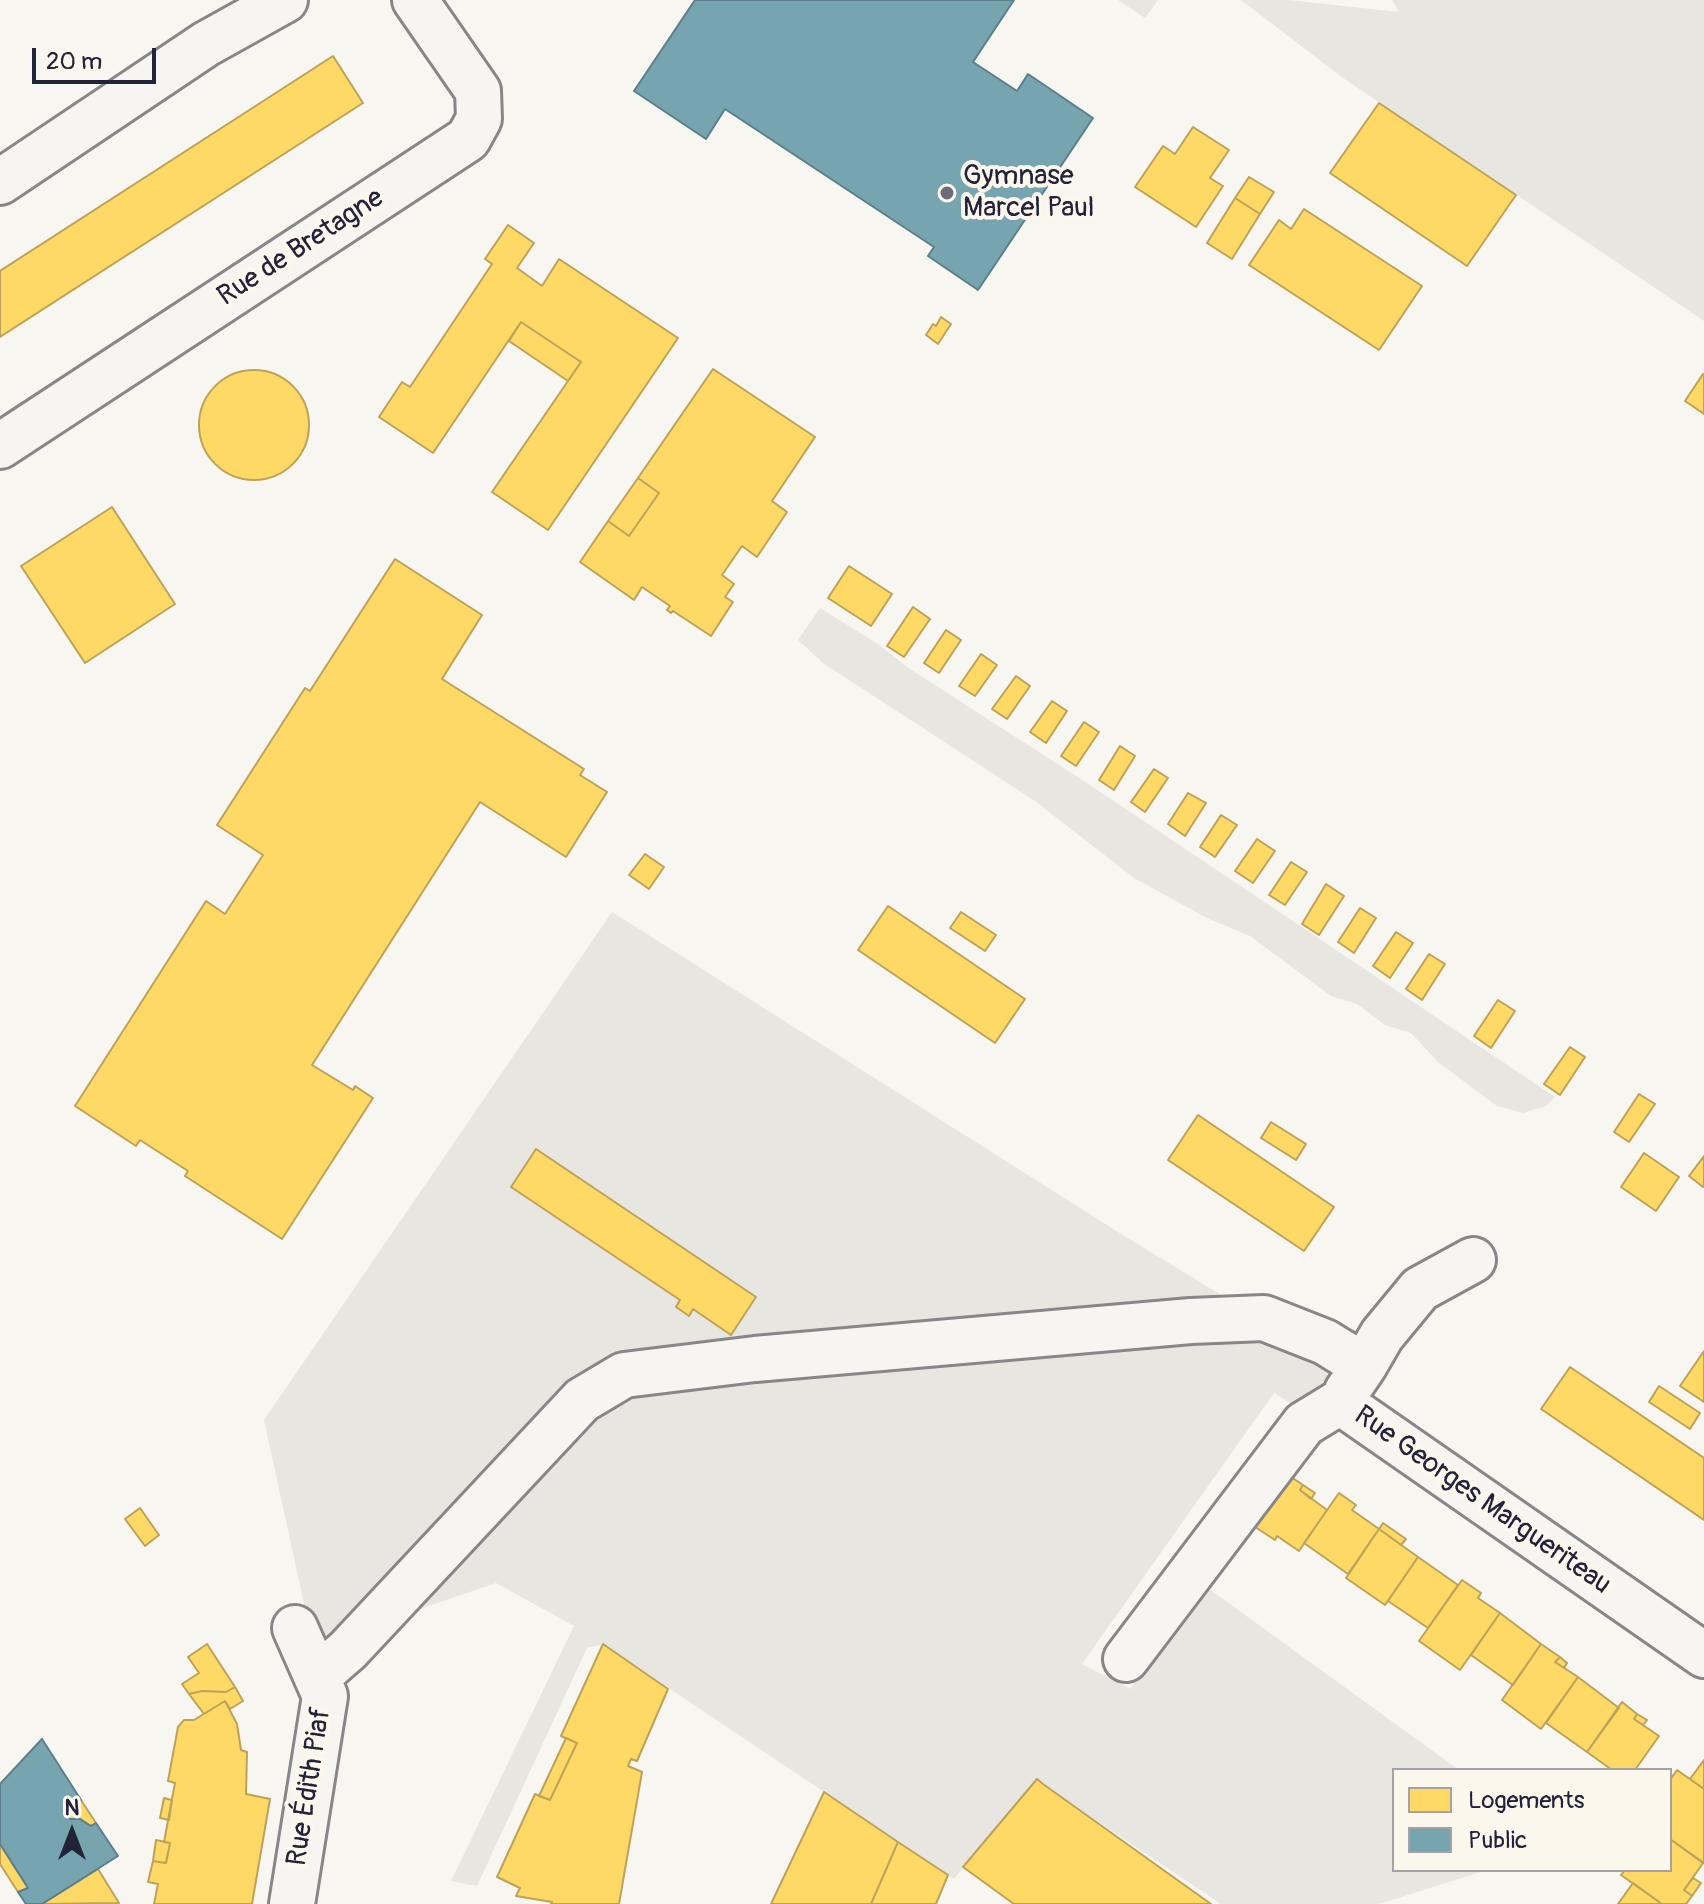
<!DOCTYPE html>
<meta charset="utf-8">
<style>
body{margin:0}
#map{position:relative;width:1704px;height:1904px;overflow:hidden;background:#f8f6f0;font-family:Pangolin,sans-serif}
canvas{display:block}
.legend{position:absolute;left:1392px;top:1768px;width:280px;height:104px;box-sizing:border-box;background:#fbf7ec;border:2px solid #a4a2a5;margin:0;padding:10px 14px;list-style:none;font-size:24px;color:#22223b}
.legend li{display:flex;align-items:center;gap:16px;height:40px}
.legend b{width:40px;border:2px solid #a4a2a5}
.north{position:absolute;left:32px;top:1792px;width:80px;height:80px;-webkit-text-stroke:6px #fbf7ec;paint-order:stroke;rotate:0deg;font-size:22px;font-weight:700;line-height:32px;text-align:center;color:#22223b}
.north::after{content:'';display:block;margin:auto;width:28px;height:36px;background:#22223b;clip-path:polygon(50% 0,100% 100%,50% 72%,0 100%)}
.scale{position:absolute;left:32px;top:48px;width:124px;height:36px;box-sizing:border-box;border:4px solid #22223b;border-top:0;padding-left:10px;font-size:24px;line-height:28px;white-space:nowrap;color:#22223b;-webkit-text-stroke:6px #fbf7ec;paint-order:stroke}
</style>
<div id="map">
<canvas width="1704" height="1904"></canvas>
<ul class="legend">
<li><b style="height:22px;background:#ffd966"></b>Logements</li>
<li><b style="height:22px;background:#76a5af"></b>Public</li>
</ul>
<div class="north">N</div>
<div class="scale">20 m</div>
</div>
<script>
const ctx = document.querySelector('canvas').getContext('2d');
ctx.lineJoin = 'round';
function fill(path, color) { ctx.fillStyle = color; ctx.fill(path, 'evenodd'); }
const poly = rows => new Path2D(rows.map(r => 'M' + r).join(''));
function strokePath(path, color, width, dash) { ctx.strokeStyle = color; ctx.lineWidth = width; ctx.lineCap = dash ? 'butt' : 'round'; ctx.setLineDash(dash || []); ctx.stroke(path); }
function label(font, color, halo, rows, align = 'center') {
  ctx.font = font + ' Pangolin,sans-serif'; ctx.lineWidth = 8; ctx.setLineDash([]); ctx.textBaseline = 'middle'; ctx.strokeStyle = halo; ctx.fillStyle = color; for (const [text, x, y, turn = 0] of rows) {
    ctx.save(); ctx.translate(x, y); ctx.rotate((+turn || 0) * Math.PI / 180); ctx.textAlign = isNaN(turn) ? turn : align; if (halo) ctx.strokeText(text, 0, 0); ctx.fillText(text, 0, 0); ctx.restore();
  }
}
fill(poly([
 [1118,0,1158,0,1145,18],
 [1241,0,1289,0,1399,12,1392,0,1704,0,1704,321,1343,78],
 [820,608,878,644,907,667,1087,783,1555,1097,1546,1106,1523,1113,1497,1106,1438,1062,1411,1033,1385,1025,1357,1004,1331,996,1250,936,1207,918,1134,878,1035,801,823,663,798,640],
 [612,912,1126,1237,1315,1352,1336,1371,1303,1411,1274,1393,1082,1664,1131,1689,1160,1634,1201,1583,1459,1770,1394,1770,1394,1870,1487,1870,1379,1904,1221,1904,1036,1780,954,1879,603,1644,587,1648,477,1886,451,1881,574,1626,496,1583,417,1610,383,1641,315,1644,306,1613,264,1420]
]), '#e8e6e0');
const homes = poly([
 [333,56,363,103,0,337,0,271,333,56],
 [1379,103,1516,195,1467,266,1330,173,1379,103],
 [1193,127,1229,150,1210,178,1223,186,1196,227,1135,187,1163,146,1175,154,1193,127],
 [1249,177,1274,192,1260,214,1235,198,1249,177],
 [1235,198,1260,214,1232,259,1207,243,1235,198],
 [1304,209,1422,286,1379,350,1249,265,1279,220,1291,229,1304,209],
 [508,225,534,243,517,268,542,286,559,259,678,338,548,530,492,492,581,362,521,322,433,453,379,417,402,382,410,387,492,264,485,259,508,225],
 [941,317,951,324,938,344,926,335,933,324,936,326,941,317],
 [521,322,581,362,568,381,509,341,521,322],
 [713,369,815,437,772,501,787,512,757,557,742,546,722,575,734,584,725,597,733,602,711,636,673,611,671,613,667,610,670,606,642,587,634,600,580,562,608,521,629,536,659,493,638,478,713,369],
 '199 425a55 55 0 1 1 110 0a55 55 0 1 1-110 0Z',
 [1703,374,1704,375,1704,414,1685,401,1703,374],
 [638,478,659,493,629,536,608,521,638,478],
 [112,507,175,604,85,663,21,566,112,507],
 [395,559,482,615,442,679,584,769,580,775,607,792,566,857,480,802,312,1065,353,1090,355,1086,373,1098,282,1239,185,1176,188,1171,140,1140,136,1146,75,1106,206,901,225,914,263,855,217,825,305,688,310,691,395,559],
 [849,566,892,594,871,626,828,598,849,566],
 [913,607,930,619,904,657,887,646,913,607],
 [946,630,961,640,939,673,924,663,946,630],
 [981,654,997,665,975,696,959,686,981,654],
 [1016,676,1030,686,1007,719,992,709,1016,676],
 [1052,701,1067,711,1046,743,1030,732,1052,701],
 [1084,722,1099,732,1076,766,1061,756,1084,722],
 [1120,746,1135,756,1114,790,1099,780,1120,746],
 [1154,769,1168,778,1145,812,1131,802,1154,769],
 [1188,793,1206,803,1185,836,1168,824,1188,793],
 [1221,815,1237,825,1215,857,1200,847,1221,815],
 [1257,839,1275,851,1253,883,1235,871,1257,839],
 [645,854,664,867,649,889,629,875,645,854],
 [1291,862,1307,872,1285,905,1269,895,1291,862],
 [1326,884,1344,896,1319,935,1302,924,1326,884],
 [888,906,1025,999,995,1043,858,950,888,906],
 [1360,908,1376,918,1354,953,1338,942,1360,908],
 [961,912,996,935,985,951,950,928,961,912],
 [1396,932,1413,943,1390,978,1373,966,1396,932],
 [1429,954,1445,964,1422,1000,1406,989,1429,954],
 [1498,1000,1515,1011,1491,1048,1474,1036,1498,1000],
 [1570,1047,1585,1057,1560,1095,1544,1084,1570,1047],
 [1639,1094,1655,1104,1629,1142,1614,1132,1639,1094],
 [1198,1115,1334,1207,1304,1251,1168,1160,1198,1115],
 [1271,1122,1306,1144,1296,1160,1261,1138,1271,1122],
 [536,1149,756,1297,731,1335,693,1309,689,1316,676,1307,680,1300,511,1187,536,1149],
 [1644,1153,1679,1177,1656,1211,1621,1187,1644,1153],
 [1704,1156,1704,1185,1703,1187,1689,1176,1704,1156],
 [1704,1351,1704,1402,1680,1386,1704,1351],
 [1570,1367,1704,1458,1704,1520,1541,1409,1570,1367],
 [1659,1386,1700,1413,1690,1429,1649,1402,1659,1386],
 [1284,1472,1303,1485,1300,1490,1327,1510,1299,1551,1277,1536,1275,1540,1249,1523,1284,1472],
 [1303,1485,1315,1493,1311,1499,1300,1490,1303,1485],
 [1339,1493,1356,1505,1352,1510,1379,1529,1348,1574,1304,1543,1339,1493],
 [140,1508,159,1535,145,1546,125,1519,140,1508],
 [1383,1523,1406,1539,1401,1545,1379,1529,1383,1523],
 [1379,1529,1418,1557,1385,1605,1346,1578,1379,1529],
 [1418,1557,1458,1585,1428,1628,1388,1601,1418,1557],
 [1462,1580,1481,1593,1478,1598,1500,1613,1460,1670,1419,1641,1462,1580],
 [1500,1613,1541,1644,1513,1685,1471,1655,1500,1613],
 [207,1644,235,1687,226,1692,202,1691,189,1694,182,1684,199,1673,188,1657,207,1644],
 [603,1644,668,1689,637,1761,631,1759,628,1766,642,1772,619,1904,551,1904,552,1902,516,1896,520,1888,497,1877,535,1794,550,1800,577,1743,561,1736,603,1644],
 [1541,1644,1560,1657,1555,1662,1578,1677,1541,1729,1502,1700,1541,1644],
 [1560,1657,1567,1663,1564,1668,1555,1662,1560,1657],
 [1578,1677,1619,1708,1587,1752,1546,1723,1578,1677],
 [235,1687,243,1701,230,1709,225,1701,204,1714,189,1694,202,1691,226,1692,235,1687],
 [225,1701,237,1724,241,1750,247,1752,246,1794,270,1799,252,1904,154,1904,158,1884,148,1882,153,1861,166,1863,170,1843,164,1842,175,1783,168,1781,178,1727,184,1720,194,1720,225,1701],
 [1622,1702,1637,1714,1634,1719,1659,1736,1635,1770,1612,1770,1587,1752,1622,1702],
 [1637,1714,1647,1720,1643,1725,1634,1719,1637,1714],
 [566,1738,577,1743,550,1800,539,1796,566,1738],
 [1704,1760,1704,1789,1690,1779,1704,1760],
 [1677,1770,1704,1789,1704,1863,1670,1839,1670,1780,1677,1770],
 [1037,1779,1043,1784,1211,1904,1014,1904,963,1867,1037,1779],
 [824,1792,898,1842,871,1904,771,1904,824,1792],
 [164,1798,172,1800,169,1820,160,1818,164,1798],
 [81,1800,96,1823,91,1826,80,1819,70,1819,65,1811,81,1800],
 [1670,1839,1703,1863,1684,1890,1692,1896,1686,1904,1662,1904,1621,1875,1625,1870,1670,1870,1670,1839],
 [156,1840,170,1843,166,1863,153,1861,156,1840],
 [898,1842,948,1875,936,1904,871,1904,898,1842],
 [0,1844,28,1888,18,1892,0,1864,0,1844],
 [98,1869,119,1903,42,1904,98,1869],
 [1693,1878,1701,1883,1692,1896,1684,1890,1693,1878],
 [1633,1883,1662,1904,1618,1904,1633,1883]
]);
fill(homes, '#ffd966');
strokePath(homes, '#bda259', 2);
const public = poly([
 [695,0,1014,0,973,62,1017,91,1028,74,1093,118,978,290,928,256,934,247,725,109,706,139,634,91,695,0],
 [42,1739,81,1800,65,1811,70,1819,80,1819,91,1826,96,1823,118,1856,42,1904,26,1904,18,1892,28,1888,0,1844,0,1784,42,1739]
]);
fill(public, '#76a5af');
strokePath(public, '#5d7e8c', 2);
const minor = poly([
 [0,182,206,44,285,0],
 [0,446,468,139,479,119,478,91,415,0],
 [1347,1391,1364,1366,1382,1335,1420,1289,1473,1260],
 [1126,1659,1304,1424,1340,1402,1704,1655],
 [317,1677,348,1650,582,1400,624,1375,755,1359,1191,1321,1264,1318,1325,1342,1364,1366],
 [292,1904,325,1696,295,1628]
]);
strokePath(minor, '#878688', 50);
strokePath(minor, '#f6f5f1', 44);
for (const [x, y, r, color] of [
 [947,193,8,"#6d6c7a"]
]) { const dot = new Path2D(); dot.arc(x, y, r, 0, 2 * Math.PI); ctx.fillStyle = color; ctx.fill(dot); strokePath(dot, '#fbf7ec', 3); }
label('28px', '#22223b', '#fbf7ec', [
 ["Gymnase",963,177],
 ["Marcel Paul",963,209]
], 'left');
label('28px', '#22223b', '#fbf7ec', [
 ["Rue de Bretagne",301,248,-33],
 ["Rue Georges Margueriteau",1482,1501,35],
 ["Rue Édith Piaf",310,1787,-81]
]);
</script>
